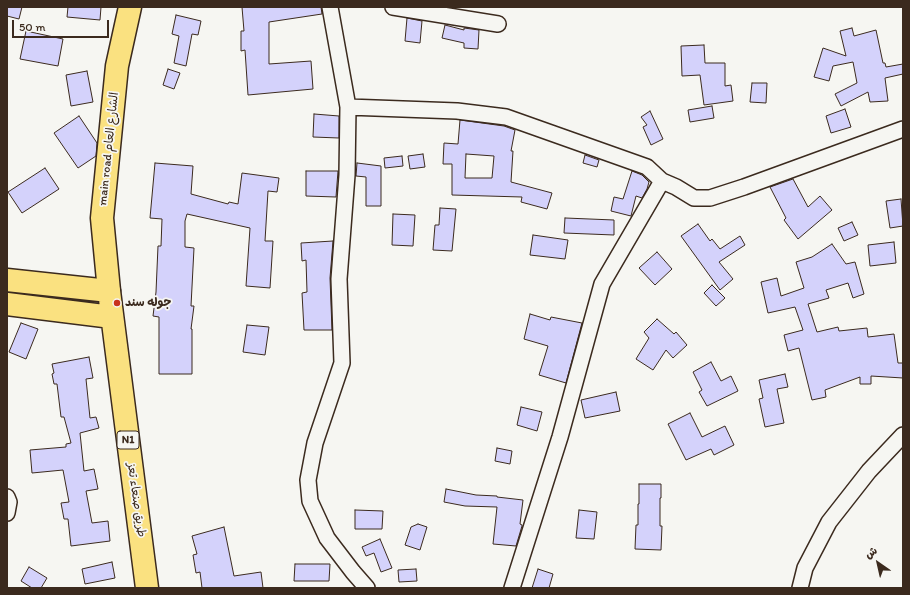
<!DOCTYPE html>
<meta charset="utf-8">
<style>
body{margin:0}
#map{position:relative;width:910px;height:595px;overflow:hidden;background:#f6f6f2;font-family:Itim,"Playpen Sans Arabic",sans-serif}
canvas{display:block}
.frame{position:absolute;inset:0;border:8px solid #3b2a1e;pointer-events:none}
.north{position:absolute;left:858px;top:543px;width:40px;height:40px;-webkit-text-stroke:3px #f6f6f2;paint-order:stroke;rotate:326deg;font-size:11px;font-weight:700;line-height:16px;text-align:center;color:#3b2a1e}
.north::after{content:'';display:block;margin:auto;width:14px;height:18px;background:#3b2a1e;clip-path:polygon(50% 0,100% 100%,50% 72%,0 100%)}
.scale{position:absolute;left:12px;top:20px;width:97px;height:18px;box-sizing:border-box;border:2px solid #3b2a1e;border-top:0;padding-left:5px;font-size:12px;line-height:14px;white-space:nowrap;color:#3b2a1e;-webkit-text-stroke:3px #f6f6f2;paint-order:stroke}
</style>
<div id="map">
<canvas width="910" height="595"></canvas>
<div class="frame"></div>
<div class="north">ش</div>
<div class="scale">50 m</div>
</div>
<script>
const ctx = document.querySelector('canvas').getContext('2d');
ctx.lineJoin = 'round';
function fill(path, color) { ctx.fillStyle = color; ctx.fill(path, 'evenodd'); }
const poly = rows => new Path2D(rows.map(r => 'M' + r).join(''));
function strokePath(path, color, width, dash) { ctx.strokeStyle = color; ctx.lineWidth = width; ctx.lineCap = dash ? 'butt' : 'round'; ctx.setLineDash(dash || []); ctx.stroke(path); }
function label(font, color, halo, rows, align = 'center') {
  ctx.font = font + ' Itim,"Playpen Sans Arabic",sans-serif'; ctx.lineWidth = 3.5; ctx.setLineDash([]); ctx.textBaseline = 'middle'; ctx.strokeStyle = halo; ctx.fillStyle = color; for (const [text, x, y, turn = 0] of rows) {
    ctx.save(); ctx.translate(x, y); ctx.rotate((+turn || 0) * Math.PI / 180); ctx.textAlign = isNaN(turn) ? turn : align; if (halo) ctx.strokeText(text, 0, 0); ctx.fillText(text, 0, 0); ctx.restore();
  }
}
const building = poly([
 [7,7,22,7,19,19,7,16,7,7],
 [68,7,101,7,100,20,67,17,68,7],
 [242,7,321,7,322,14,269,22,269,64,311,61,313,89,248,95,245,50,241,51,241,31,244,31,242,7],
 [176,15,201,21,198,35,192,34,186,66,174,63,179,36,172,34,176,15],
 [407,18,422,21,420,43,405,41,407,18],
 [445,25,464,30,464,28,479,30,478,49,464,48,464,43,442,38,445,25],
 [852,28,854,36,876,30,883,63,885,63,886,67,903,64,903,74,885,78,888,101,870,102,868,92,841,106,835,94,857,83,853,62,833,66,829,81,814,77,823,48,846,56,840,31,852,28],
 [26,31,63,39,58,66,20,59,26,31],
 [704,45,705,63,725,63,725,86,731,85,733,101,704,105,700,75,682,76,681,46,704,45],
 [168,69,180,73,174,89,163,85,168,69],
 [87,71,93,102,71,106,66,75,87,71],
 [752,83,767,83,766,103,750,102,752,83],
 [712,106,714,118,690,122,688,110,712,106],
 [845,109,851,127,831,133,826,116,845,109],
 [650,111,663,139,651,145,643,127,647,125,641,117,650,111],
 [314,114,339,116,339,138,313,137,314,114],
 [79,116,97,143,96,156,78,168,54,133,79,116],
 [460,120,504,126,515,130,511,151,513,151,511,182,552,193,547,209,521,202,522,197,452,195,452,164,443,164,444,143,458,144,460,120],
 [466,154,494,156,492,178,465,178,466,154],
 [423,154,425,167,410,169,408,156,423,154],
 [585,155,599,160,597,167,583,163,585,155],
 [402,156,403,166,385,168,384,158,402,156],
 [155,163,193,166,191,194,228,204,229,202,238,204,242,173,279,178,277,192,268,191,265,241,273,241,270,288,246,286,250,228,187,214,185,221,185,247,194,248,191,306,194,306,191,329,192,329,192,374,159,374,159,317,153,316,156,292,158,246,161,246,162,219,150,218,155,163],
 [357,163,381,166,381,206,366,206,366,177,356,176,357,163],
 [45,168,59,189,22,213,8,192,45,168],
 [306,171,338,171,336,197,306,196,306,171],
 [632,171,642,175,649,182,647,189,642,198,636,196,631,216,611,211,614,197,623,199,632,171],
 [793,179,808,207,820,196,832,210,798,239,784,220,786,218,770,187,793,179],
 [901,199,903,226,890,228,886,201,901,199],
 [440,208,456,209,452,251,433,250,435,225,439,225,440,208],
 [393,214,415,215,413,246,392,245,393,214],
 [565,218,614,220,614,235,564,233,565,218],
 [852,222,858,235,844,241,838,228,852,222],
 [698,224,710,241,712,239,720,249,740,236,745,245,719,262,733,279,720,290,681,236,698,224],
 [533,235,568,240,565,259,530,255,533,235],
 [333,241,330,278,332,330,304,330,302,293,307,292,306,260,302,261,301,243,333,241],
 [894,242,896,263,870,266,868,245,894,242],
 [832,244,846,264,855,262,864,294,853,298,848,283,826,290,829,298,808,304,817,332,838,327,839,331,867,328,868,337,894,334,898,363,903,363,903,378,871,376,871,384,860,384,860,377,825,390,826,397,812,400,799,348,788,351,784,335,803,330,795,307,768,313,761,282,777,278,781,296,804,288,796,262,812,257,832,244],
 [657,252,672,269,655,285,639,268,657,252],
 [712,285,725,298,716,306,704,293,712,285],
 [530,314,550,320,551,317,582,323,566,383,539,375,548,346,524,339,530,314],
 [657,319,674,334,676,332,687,345,673,358,666,350,653,370,636,359,649,338,644,332,657,319],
 [21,323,38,329,26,359,9,352,21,323],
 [247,325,269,327,265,355,243,352,247,325],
 [89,357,93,378,86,379,90,418,96,417,99,428,80,433,84,471,94,469,98,489,86,491,92,523,108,521,110,541,71,546,68,519,64,519,61,503,69,502,63,470,32,473,30,450,66,447,66,444,71,443,64,417,61,417,57,384,54,384,52,374,54,373,52,364,89,357],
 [711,362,721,381,731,376,738,391,707,406,699,392,702,390,693,372,711,362],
 [785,374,788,387,777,389,784,423,765,427,759,399,763,398,759,380,785,374],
 [616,392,620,411,585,418,581,400,616,392],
 [521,407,542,412,537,431,517,425,521,407],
 [690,413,702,437,725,426,734,445,714,455,711,449,686,460,668,424,690,413],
 [497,448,512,451,510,464,495,461,497,448],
 [639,484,661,484,661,498,660,498,660,526,662,526,661,550,635,549,636,525,638,525,638,504,639,504,639,484],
 [446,489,476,495,497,496,497,497,523,500,520,524,522,525,522,526,516,546,493,544,497,507,465,506,444,502,446,489],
 [355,510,383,511,382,529,355,529,355,510],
 [579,510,597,512,594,539,576,538,579,510],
 [418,524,427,527,420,550,405,545,411,527,418,524],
 [224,527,234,576,261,572,263,588,202,588,200,572,196,573,193,555,197,554,192,536,224,527],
 [380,539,392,568,381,572,374,553,366,556,362,547,380,539],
 [112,562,115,578,85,584,82,569,112,562],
 [295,564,330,564,329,581,294,581,295,564],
 [29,567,47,578,41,588,32,588,21,581,29,567],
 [416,569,417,581,399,582,398,570,416,569],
 [538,569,553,574,549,588,532,588,538,569]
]);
fill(building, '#d4d2fb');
strokePath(building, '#3b2a1e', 1);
const minor = poly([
 [330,7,348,107,347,175,339,279,342,363,315,443,308,480,310,501,327,538,353,572,367,588],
 [393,7,498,24],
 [348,107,457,111,506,117,647,167,662,181,676,187,694,198,710,198,744,187,903,129],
 [7,497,9,502,7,513],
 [512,588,560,437,602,284,662,181],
 [800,588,805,568,829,522,869,471,903,435]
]);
const primary = poly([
 [109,291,102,218,117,66,130,7]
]);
const trunk = poly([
 [7,280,109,291,147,588],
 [7,304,112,317]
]);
strokePath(minor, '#3b2a1e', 18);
strokePath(primary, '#3b2a1e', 25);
strokePath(trunk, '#3b2a1e', 25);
strokePath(minor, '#f6f6f2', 15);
strokePath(primary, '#fae180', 22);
strokePath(trunk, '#fae180', 22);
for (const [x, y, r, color] of [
 [117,303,4,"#c8321e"]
]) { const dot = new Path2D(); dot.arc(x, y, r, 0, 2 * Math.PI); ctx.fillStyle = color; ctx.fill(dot); strokePath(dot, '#f6f6f2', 1.5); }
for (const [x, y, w] of [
 [128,440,22]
]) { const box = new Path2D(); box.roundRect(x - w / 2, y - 9, w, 18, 3); ctx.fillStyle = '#f6f6f2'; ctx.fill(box); strokePath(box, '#3b2a1e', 1); }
label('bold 11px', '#3b2a1e', null, [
 ["N1",128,440]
]);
label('12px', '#3b2a1e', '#f6f6f2', [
 ["main road الشارع العام",109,149,-84],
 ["طريق صنعاء تعز",136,500,82]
]);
label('bold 12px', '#3b2a1e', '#f6f6f2', [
 ["جوله سند",125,303]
], 'left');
</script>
